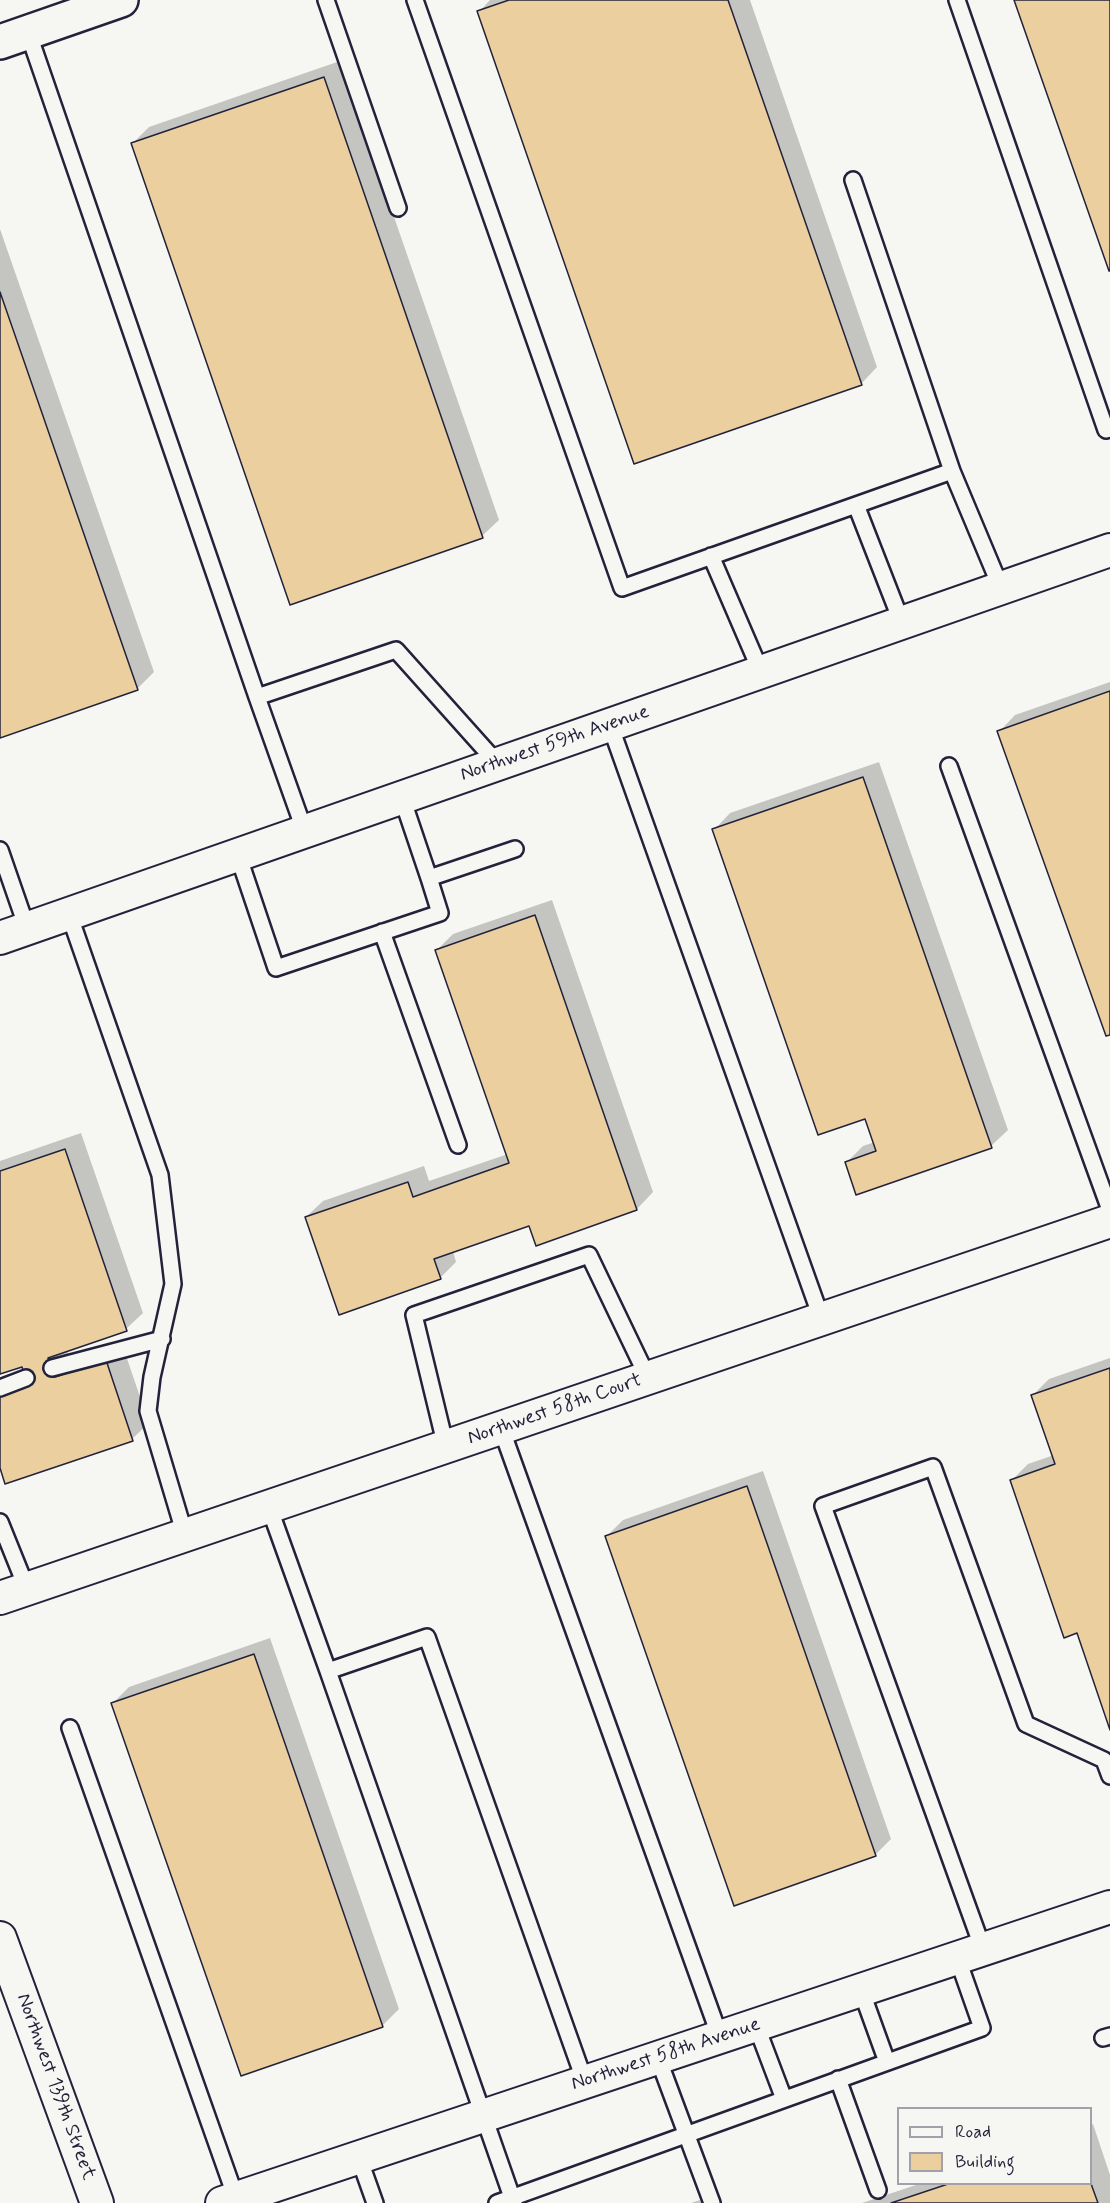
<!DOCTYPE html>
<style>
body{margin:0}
#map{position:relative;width:1110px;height:2203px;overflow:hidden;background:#f6f6f2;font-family:Mynerve,sans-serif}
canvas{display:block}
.legend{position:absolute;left:897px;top:2107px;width:195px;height:78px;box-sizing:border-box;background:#f6f6f2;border:2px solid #a1a1a9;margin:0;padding:8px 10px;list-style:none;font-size:18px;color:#22223b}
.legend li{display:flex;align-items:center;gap:12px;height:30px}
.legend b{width:30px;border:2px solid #a1a1a9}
</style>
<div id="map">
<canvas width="1110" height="2203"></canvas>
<ul class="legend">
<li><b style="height:8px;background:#f6f6f2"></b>Road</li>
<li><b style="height:16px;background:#ebcf9f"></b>Building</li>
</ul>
</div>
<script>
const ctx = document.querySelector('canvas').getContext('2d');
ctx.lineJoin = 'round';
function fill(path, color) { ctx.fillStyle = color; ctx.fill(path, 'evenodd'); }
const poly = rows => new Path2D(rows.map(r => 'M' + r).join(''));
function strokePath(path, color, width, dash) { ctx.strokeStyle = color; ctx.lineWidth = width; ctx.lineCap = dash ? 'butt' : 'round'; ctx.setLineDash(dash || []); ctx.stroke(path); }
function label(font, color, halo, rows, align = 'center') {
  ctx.font = font + ' Mynerve,sans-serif'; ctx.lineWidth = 6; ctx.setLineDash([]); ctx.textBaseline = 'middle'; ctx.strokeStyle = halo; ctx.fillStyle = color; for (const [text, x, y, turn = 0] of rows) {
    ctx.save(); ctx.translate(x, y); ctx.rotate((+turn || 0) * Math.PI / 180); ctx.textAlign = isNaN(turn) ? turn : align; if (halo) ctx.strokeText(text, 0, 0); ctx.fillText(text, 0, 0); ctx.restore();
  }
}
fill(poly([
 [490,0,750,0,877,367,861,384,479,12],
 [340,61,499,520,482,536,132,144,149,127],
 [0,229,154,672,137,689,0,737],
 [1110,682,1110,1033,999,732,1015,715],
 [879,762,1008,1130,991,1146,846,1163,863,1146,875,1142,866,1117,714,830,730,813],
 [552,900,653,1192,637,1209,537,1244,530,1224,453,1251,456,1262,440,1278,306,1217,323,1201,424,1166,429,1181,508,1154,437,950,453,934],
 [81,1133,143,1313,126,1329,67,1350,71,1362,122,1344,149,1423,132,1439,0,1463,0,1386,27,1377,23,1365,0,1373,0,1161],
 [1110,1358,1110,1725,1078,1631,1012,1480,1028,1464,1054,1455,1033,1395,1049,1379],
 [763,1471,891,1839,875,1855,607,1536,623,1520],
 [270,1638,399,2009,382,2026,113,1703,129,1687],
 [1093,2124,1110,2175,1110,2203,862,2203,919,2184,1090,2184,1090,2125],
 [709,2197,711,2203,691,2203]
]), '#0003');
const building = poly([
 [509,0,728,0,862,385,634,464,477,11,509,0],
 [1014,0,1110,0,1110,271,1109,271,1014,0],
 [324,77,483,538,290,605,131,143,324,77],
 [0,292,138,690,0,738,0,292],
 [1110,691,1110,1035,1106,1036,997,731,1110,691],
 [863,777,992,1148,856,1195,845,1162,876,1151,865,1119,818,1135,712,829,863,777],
 [535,915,637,1210,536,1246,529,1226,434,1259,441,1279,339,1315,305,1217,408,1182,413,1197,509,1163,435,950,535,915],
 [65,1149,127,1331,48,1358,55,1377,106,1360,133,1441,5,1484,0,1468,0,1396,28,1386,22,1367,0,1374,0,1171,65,1149],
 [1110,1368,1110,1730,1077,1633,1064,1638,1010,1480,1055,1464,1031,1395,1110,1368],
 [747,1486,876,1856,734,1906,605,1536,747,1486],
 [254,1654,383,2027,241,2076,111,1703,254,1654],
 [1090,2181,1098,2203,891,2203,948,2184,1090,2184,1090,2181]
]);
fill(building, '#ebcf9f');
strokePath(building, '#22223b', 1.5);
const lane = poly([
 [326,0,398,208],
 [415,0,622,588,952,471,853,180],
 [957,0,1106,430,1110,429],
 [28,32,257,697,396,650,498,764],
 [952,471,1001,588],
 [856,505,902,623],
 [711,556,761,672],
 [257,697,305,832],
 [610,725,822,1320],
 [949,766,1110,1210],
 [402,798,429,878,515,849],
 [0,850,27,928],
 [238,855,276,968,440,913,429,878],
 [69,914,160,1175,173,1284,152,1377,148,1411,185,1535],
 [382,932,458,1145],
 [52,1368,162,1339],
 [0,1388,26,1378],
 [501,1428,720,2037],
 [446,1447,414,1315,589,1255,648,1378],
 [269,1507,328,1671],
 [0,1522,27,1589],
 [70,1728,236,2198],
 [983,1949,823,1506,933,1467,1026,1724,1104,1760,1110,1776],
 [861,1990,887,2062],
 [756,2025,784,2099],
 [1103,2038,1110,2036],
 [658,2058,712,2203],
 [838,2079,878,2190],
 [359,2158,375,2203],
 [497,2203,982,2028,957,1957],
 [514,2203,328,1671,427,1637,585,2082]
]);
const street = poly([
 [0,938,1110,550],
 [0,1598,1110,1221],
 [0,1938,97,2203],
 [222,2203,1110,1907]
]);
const secondary = poly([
 [0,42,121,0]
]);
strokePath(lane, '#22223b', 20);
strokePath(street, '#22223b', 36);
strokePath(secondary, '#22223b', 38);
strokePath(lane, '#f6f6f2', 15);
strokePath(street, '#f6f6f2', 32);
strokePath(secondary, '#f6f6f2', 33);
label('20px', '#22223b', '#f6f6f2', [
 ["Northwest 59th Avenue",555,744,-19],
 ["Northwest 58th Court",555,1410,-19],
 ["Northwest 58th Avenue",666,2055,-18],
 ["Northwest 139th Street",55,2087,70]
]);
</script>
